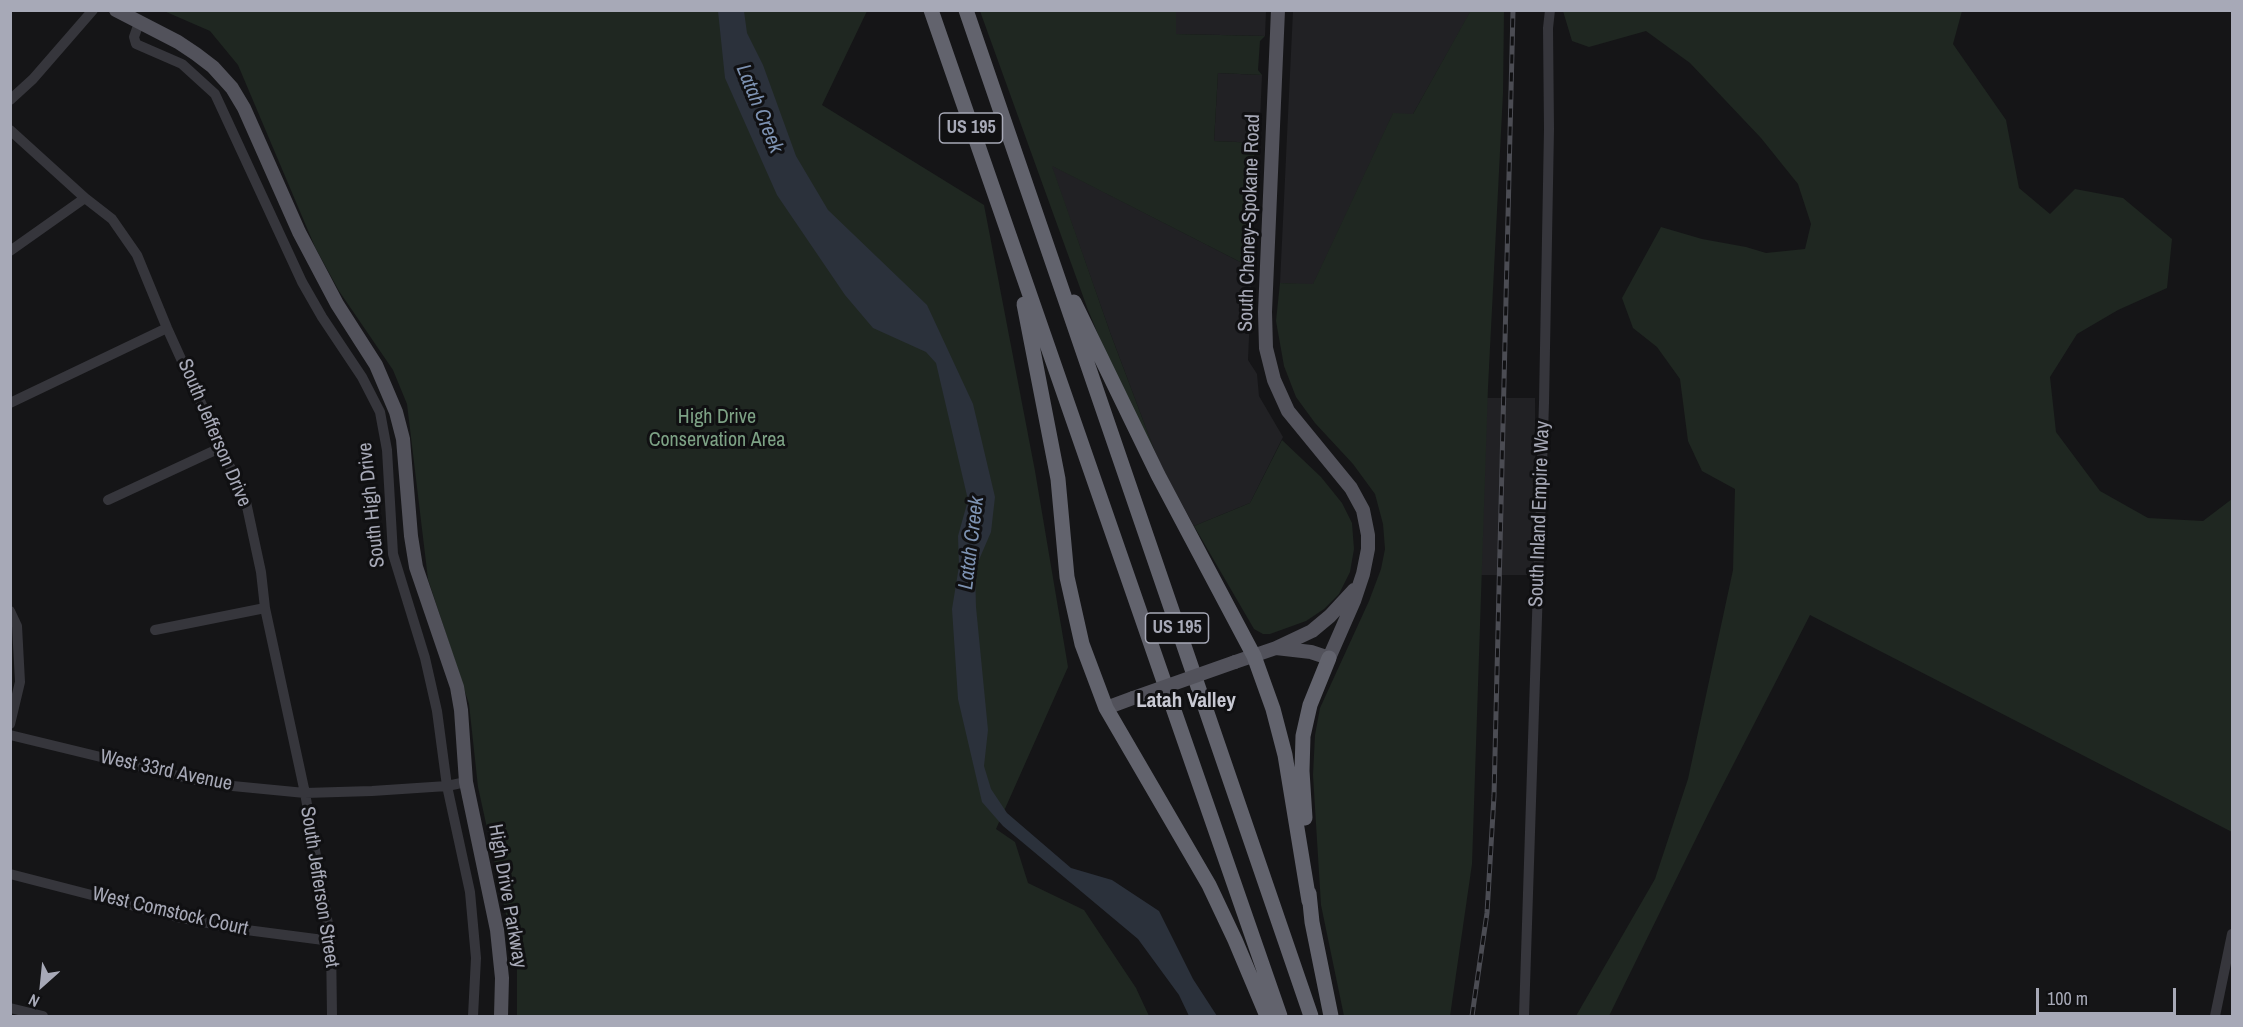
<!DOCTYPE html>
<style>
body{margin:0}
#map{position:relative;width:2243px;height:1027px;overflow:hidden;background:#151517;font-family:"Archivo Narrow",sans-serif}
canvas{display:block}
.frame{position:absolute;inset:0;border:12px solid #a7a9b7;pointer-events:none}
.north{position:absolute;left:12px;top:955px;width:60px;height:60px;-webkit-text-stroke:4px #101012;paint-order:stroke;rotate:207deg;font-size:16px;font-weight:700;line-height:24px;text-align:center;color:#a7a9b7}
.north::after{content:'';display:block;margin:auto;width:21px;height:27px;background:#a7a9b7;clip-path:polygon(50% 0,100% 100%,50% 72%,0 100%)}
.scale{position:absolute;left:2036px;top:988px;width:140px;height:27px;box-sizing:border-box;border:3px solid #a7a9b7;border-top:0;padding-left:8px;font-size:18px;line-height:21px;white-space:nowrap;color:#a7a9b7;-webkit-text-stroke:4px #101012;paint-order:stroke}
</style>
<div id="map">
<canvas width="2243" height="1027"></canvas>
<div class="frame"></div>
<div class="north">N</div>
<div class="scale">100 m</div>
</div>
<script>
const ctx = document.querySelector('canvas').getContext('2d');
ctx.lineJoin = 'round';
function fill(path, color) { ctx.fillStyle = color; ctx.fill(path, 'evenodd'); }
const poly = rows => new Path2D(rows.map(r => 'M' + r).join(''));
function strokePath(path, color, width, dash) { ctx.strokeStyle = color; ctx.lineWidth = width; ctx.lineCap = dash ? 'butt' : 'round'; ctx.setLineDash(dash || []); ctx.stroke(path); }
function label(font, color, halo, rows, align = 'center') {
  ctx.font = font + ' "Archivo Narrow",sans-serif'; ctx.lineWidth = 6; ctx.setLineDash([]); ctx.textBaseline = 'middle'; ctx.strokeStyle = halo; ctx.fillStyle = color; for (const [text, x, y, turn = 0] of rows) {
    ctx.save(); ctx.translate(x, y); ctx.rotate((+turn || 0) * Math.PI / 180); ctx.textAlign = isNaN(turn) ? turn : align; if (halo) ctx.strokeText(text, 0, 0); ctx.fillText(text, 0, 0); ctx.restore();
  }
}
fill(poly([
 [1176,11,1266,11,1265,36,1176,34],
 [1293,11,1471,11,1413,114,1393,114,1313,285,1280,283],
 [1218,73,1262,75,1259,143,1214,141],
 [1051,165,1252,268,1248,360,1257,374,1259,396,1283,437,1250,503,1194,526,1158,460,1111,335],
 [1476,398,1535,398,1536,575,1477,575]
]), '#212124');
fill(poly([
 [1471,10,1504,11,1503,93,1488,387,1472,864,1450,1016,1344,1016,1321,905,1313,775,1315,735,1320,708,1369,601,1381,569,1385,549,1383,524,1375,494,1353,464,1315,423,1296,397,1284,366,1276,321,1280,283,1313,284,1393,113,1413,114],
 [164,11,867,11,822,105,984,205,1035,471,1068,667,996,829,1015,842,1028,883,1084,910,1136,988,1149,1016,517,1016,517,965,478,787,469,704,428,579,407,404,393,370,339,291,315,247,238,65,210,31],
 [980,11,1176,11,1176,34,1265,36,1260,41,1258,70,1262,75,1218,73,1214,141,1259,143,1254,156,1249,255,1252,268,1052,166,1111,335,1158,460,1115,375,1088,310],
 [1563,11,1962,11,1953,44,2006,120,2019,188,2050,214,2075,189,2123,198,2172,239,2167,288,2118,310,2077,334,2050,377,2056,432,2100,491,2148,518,2203,521,2232,499,2232,832,1810,615,1712,806,1609,1016,1576,1016,1655,879,1688,779,1733,570,1735,489,1702,471,1688,441,1680,379,1657,347,1633,328,1622,298,1661,227,1702,239,1746,247,1766,253,1805,249,1811,224,1798,184,1761,138,1690,63,1646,31,1589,47,1572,41],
 [1282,440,1321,477,1342,503,1352,523,1354,549,1350,572,1339,594,1324,609,1306,621,1270,634,1263,634,1254,629,1194,526,1250,503]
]), '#1f2721');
fill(poly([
 [718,11,744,11,747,33,763,65,796,156,828,210,927,305,973,404,995,497,991,532,975,569,976,607,988,730,984,766,991,789,1007,813,1071,868,1112,880,1159,911,1193,979,1217,1016,1189,1016,1179,995,1138,939,1003,826,982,802,958,699,952,609,959,566,958,536,968,500,936,363,926,352,873,328,845,295,777,195,725,78]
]), '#2b313b');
strokePath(poly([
 [139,23,134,37,136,44,182,64,215,94,302,282,322,317,362,377,380,412,387,450,393,554,425,658,437,711,447,786,470,892,476,958,473,1016],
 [10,100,33,79,93,10],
 [10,130,85,198,112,219,137,255,167,328,246,502,261,572,265,608,305,793,331,941,332,1016],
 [10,251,85,198],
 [10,403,167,328],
 [108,500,222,447],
 [10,611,17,626,20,682,10,724],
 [155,630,265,608],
 [10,735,212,784,305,793,372,791,447,786,466,782],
 [10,874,177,917,239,929,331,941],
 [10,1008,43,1016],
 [1524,1016,1544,403,1549,129,1548,28,1550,10],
 [2215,1016,2232,934]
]), '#36363c', 10);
strokePath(poly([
 [116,10,178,42,196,54,213,67,232,88,244,108,299,232,337,304,376,365,396,412,403,439,411,536,416,567,457,687,461,710,466,782,497,930,502,978,501,1016],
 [1276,648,1311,652,1329,658,1354,601,1363,574,1368,549,1368,535,1363,510,1351,488,1288,411,1274,380,1266,348,1265,312,1278,10],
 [1235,662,1276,648,1312,631,1330,616,1354,590],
 [1106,708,1133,698]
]), '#52525b', 14);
strokePath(poly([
 [931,10,1280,1016],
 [966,10,1311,1016],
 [1074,302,1158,475,1254,656,1273,709,1285,755,1309,901],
 [1024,304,1058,479,1067,577,1082,644,1106,708,1209,885,1235,940,1267,1016],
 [1305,818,1302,771,1303,736,1310,705,1329,658],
 [1309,893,1312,922,1331,1016]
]), '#62636d', 15);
const rail = poly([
 [1472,1016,1487,913,1494,796,1513,10]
]);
strokePath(rail, '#4b4c53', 5);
strokePath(rail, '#101012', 3, [9]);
strokePath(poly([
 [1133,698,1235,662]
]), '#52525b', 14);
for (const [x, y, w] of [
 [971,128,63],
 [1177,628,63]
]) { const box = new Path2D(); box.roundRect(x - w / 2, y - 15, w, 30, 4.5); ctx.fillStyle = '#101012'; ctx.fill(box); strokePath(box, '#a7a9b7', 1.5); }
label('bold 18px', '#a7a9b7', null, [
 ["US 195",971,128],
 ["US 195",1177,628]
]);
label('20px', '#a7a9b7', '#101012', [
 ["South Cheney-Spokane Road",1250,223,-88],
 ["South Jefferson Drive",214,433,67],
 ["South High Drive",372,505,-96],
 ["South Inland Empire Way",1540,514,-88],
 ["West 33rd Avenue",166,771,12],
 ["South Jefferson Street",319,887,81],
 ["High Drive Parkway",507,896,80],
 ["West Comstock Court",170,912,13]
]);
label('20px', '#7da285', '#101012', [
 ["High Drive",717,418],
 ["Conservation Area",717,441]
]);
label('italic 21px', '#7d92b2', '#101012', [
 ["Latah Creek",759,109,68],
 ["Latah Creek",972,543,-83]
]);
label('bold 21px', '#c8c9d3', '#101012', [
 ["Latah Valley",1186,701]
]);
</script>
